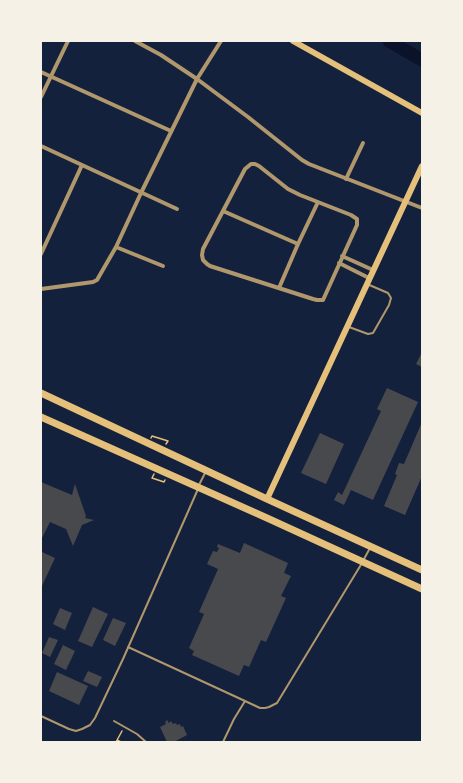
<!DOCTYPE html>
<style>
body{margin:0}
#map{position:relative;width:463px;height:783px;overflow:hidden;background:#14213d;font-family:Lato,sans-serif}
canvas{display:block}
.frame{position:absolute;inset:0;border:42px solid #f6f1e7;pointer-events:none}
</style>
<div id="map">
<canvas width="463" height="783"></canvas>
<div class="frame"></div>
</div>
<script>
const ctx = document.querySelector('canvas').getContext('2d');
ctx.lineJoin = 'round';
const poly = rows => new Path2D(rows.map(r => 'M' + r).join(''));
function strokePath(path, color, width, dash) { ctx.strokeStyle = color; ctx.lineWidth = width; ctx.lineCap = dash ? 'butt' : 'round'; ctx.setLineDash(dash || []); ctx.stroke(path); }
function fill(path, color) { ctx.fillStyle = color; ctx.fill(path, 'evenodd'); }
strokePath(poly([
 [389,41,422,60]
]), '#0b132b', 13);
fill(poly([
 [422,352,422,367,416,364],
 [387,388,418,402,373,500,351,490,344,505,334,500,338,492,342,495,381,411,377,409],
 [422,422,422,476,405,515,384,506,397,475,395,474,399,463,404,464],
 [320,433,344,444,326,484,301,473],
 [41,482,72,495,75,484,86,516,85,518,94,520,82,525,73,546,66,529,50,522,41,540],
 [244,543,288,563,284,573,291,576,281,596,286,598,266,642,261,640,249,667,244,665,239,676,192,655,194,651,189,648,204,614,199,612,218,569,207,564,213,551,217,552,219,548,217,547,218,544,240,553],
 [42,552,55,558,41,588,41,555],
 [93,607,108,614,92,647,78,641],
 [60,608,72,613,65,630,53,624],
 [113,618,126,623,115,646,103,640],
 [49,637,58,640,50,657,42,653],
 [63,645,75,651,66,670,54,664],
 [88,671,102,677,97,687,83,681],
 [57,672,88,686,79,705,49,691],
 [167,720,169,723,171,721,173,724,176,723,177,725,180,724,181,727,183,726,187,735,174,742,167,742,160,727,166,724,165,722]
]), '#48494c');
strokePath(poly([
 [151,438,152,436,168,441,166,444],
 [154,474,152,478,164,482,165,480],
 [117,740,121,742],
 [116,742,122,731]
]), '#e5c07b', 1.5);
strokePath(poly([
 [349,327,368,334,373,333,389,305,391,298,388,293,367,284],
 [199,485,205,473],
 [364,559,370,548],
 [128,647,245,701,260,708,265,708,269,707,277,703,362,563],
 [41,716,69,729,76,731,82,729,90,725,95,718,123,659,198,489],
 [114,721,137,734,146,742],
 [223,742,234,719,245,701]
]), '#b1986c', 2);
strokePath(poly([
 [135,41,161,55,197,79,248,117,302,160,309,164,422,208],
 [41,72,171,131],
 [41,97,68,41],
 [41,146,177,209],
 [251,164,255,164,259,166,288,189,300,195,351,215,357,219,357,225,323,300,317,300,313,299,210,266,207,264,203,260,202,255,203,249,245,169,251,164],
 [346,179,363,143],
 [223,211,298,244],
 [116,247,163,266],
 [41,254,82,165],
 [342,256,373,270],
 [339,263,369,278],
 [279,288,298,244,318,202],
 [41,289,93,282,97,280,116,247,141,193,197,79,221,41]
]), '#b1986c', 4);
strokePath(poly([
 [293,41,422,113],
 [267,499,422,166]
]), '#e5c07b', 6);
strokePath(poly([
 [41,393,267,499,422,570],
 [41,417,267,518,422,589]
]), '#e5c07b', 7);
</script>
